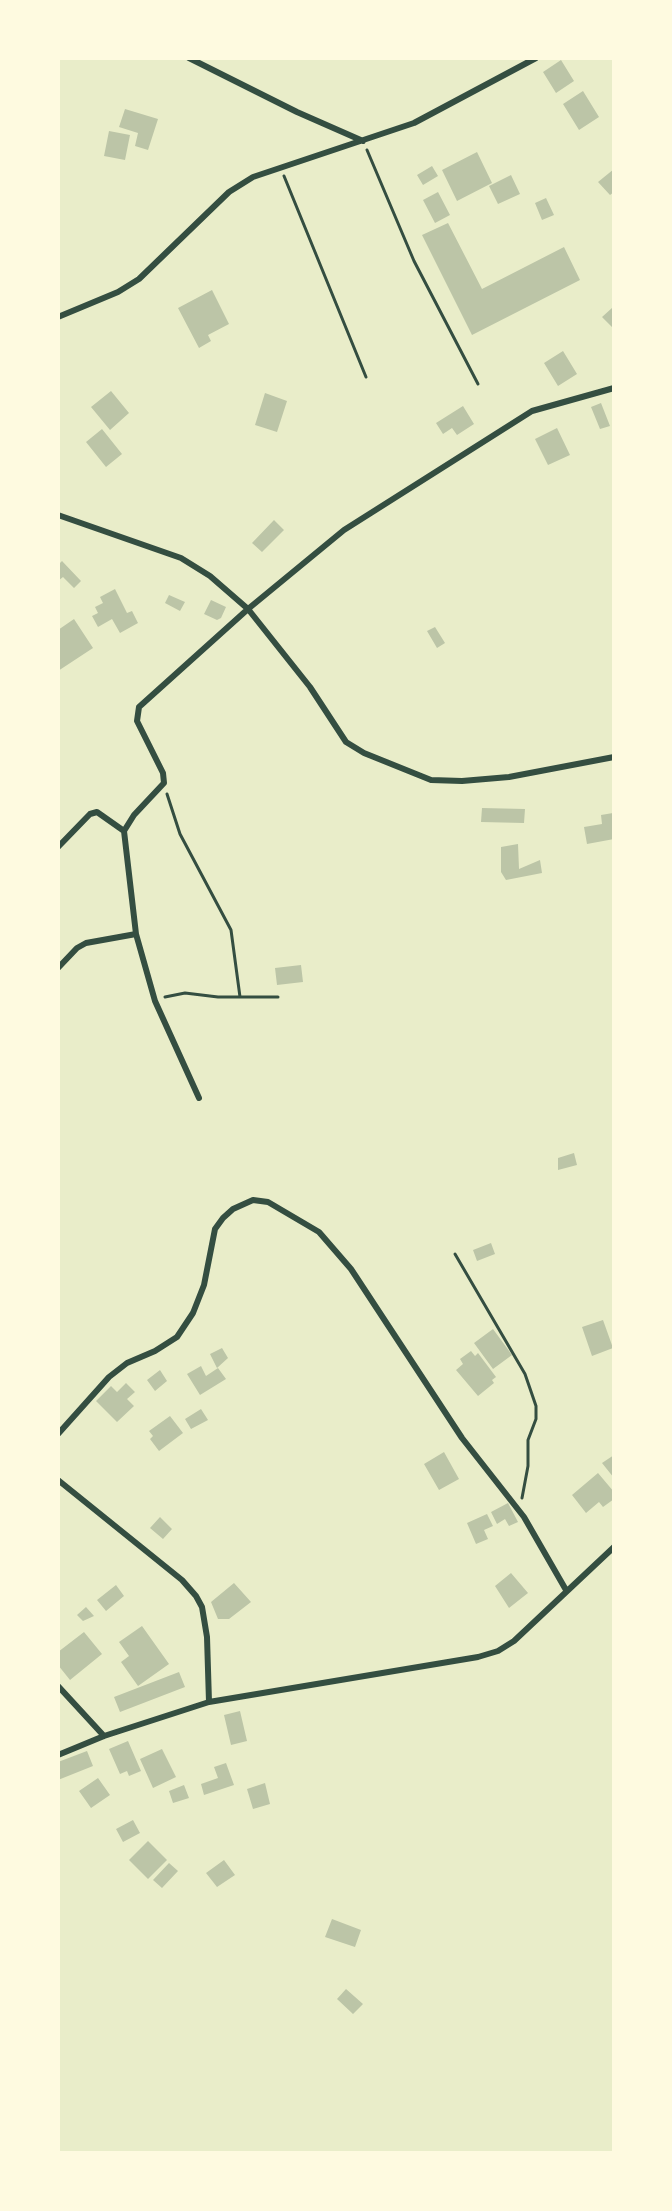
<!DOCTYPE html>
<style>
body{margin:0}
#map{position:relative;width:672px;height:2211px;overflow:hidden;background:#e9edc9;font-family:Poppins,sans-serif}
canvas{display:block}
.frame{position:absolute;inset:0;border:60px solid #fefae0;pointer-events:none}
</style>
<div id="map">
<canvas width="672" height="2211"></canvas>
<div class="frame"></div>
</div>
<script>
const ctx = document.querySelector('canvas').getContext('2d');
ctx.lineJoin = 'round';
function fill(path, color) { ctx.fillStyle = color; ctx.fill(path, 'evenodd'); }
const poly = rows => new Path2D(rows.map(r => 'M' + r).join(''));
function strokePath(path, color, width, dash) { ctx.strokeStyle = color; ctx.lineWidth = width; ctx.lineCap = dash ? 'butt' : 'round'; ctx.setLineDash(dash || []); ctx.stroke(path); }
fill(poly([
 [561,60,574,81,556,93,543,72],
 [583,91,599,117,579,130,563,104],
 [125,109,158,119,148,150,135,146,138,133,119,127],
 [109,131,130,135,125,160,104,156],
 [477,152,492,183,457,201,442,170],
 [432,166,438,176,423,185,417,175],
 [614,169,614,192,610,195,598,182],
 [511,175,520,194,498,204,489,186],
 [438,192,450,215,435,223,423,200],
 [546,198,554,215,542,220,535,203],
 [448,223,482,289,564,247,580,280,472,335,422,235],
 [212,290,229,324,208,335,211,341,199,348,178,308],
 [612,308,614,310,614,329,602,317],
 [563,351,577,374,558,386,544,363],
 [111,391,129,413,110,430,91,407],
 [265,393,287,401,277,432,255,425],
 [601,403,610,426,600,429,591,407],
 [463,406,474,424,457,435,452,428,443,434,436,423],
 [557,428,570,455,548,465,535,439],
 [102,429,122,454,106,467,86,442],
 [274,520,284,530,262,552,252,543],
 [62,561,81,581,74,588,63,577,58,581,58,565],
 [115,589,127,613,132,611,138,623,120,633,112,619,98,627,92,616,98,613,95,607,103,603,100,597],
 [169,595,185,602,180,611,165,603],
 [211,600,226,607,221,618,217,620,204,614],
 [74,619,93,648,58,671,58,630],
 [435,627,445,643,437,648,427,631],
 [482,808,525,809,524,823,481,822],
 [613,813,614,839,587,844,584,827,602,824,601,815],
 [518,844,519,869,540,860,542,873,506,880,501,872,501,847],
 [301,965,303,982,277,985,275,968],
 [574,1153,577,1165,558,1170,558,1158],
 [491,1243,495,1254,477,1261,473,1250],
 [603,1320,613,1348,592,1356,582,1327],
 [493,1329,512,1355,493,1369,474,1343],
 [222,1348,228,1358,217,1368,210,1354],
 [471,1351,475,1356,478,1353,496,1377,492,1380,494,1383,478,1396,456,1370,463,1364,460,1359],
 [201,1366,206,1376,218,1368,226,1379,200,1395,187,1374],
 [160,1370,167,1381,155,1391,147,1380],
 [126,1383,135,1392,127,1399,134,1406,117,1422,96,1401,111,1386,117,1392],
 [201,1409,208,1420,191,1429,185,1419],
 [170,1416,183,1433,159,1451,150,1439,153,1436,149,1431],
 [444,1452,459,1479,439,1490,424,1464],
 [614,1455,614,1478,602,1463],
 [598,1473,614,1492,614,1499,603,1507,599,1502,586,1513,572,1495],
 [508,1503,518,1522,509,1526,505,1519,497,1524,491,1512],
 [487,1514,493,1526,484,1530,488,1539,476,1544,467,1523],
 [160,1517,172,1529,163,1539,150,1528],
 [511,1573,528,1593,509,1608,495,1586],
 [234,1583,251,1602,229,1619,218,1619,211,1602],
 [116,1585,124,1596,106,1611,97,1600],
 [86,1607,94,1616,83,1621,77,1615],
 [142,1626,169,1664,138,1686,121,1662,129,1656,119,1642],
 [84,1632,102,1654,70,1680,58,1665,58,1652],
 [179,1672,185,1687,120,1712,114,1697],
 [240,1711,247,1741,231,1745,224,1715],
 [128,1741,141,1771,129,1776,127,1771,120,1774,109,1749],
 [162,1749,176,1777,153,1788,140,1759],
 [87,1751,93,1766,58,1780,58,1762],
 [226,1763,234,1785,204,1795,201,1784,218,1778,214,1767],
 [98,1778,110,1795,91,1808,79,1791],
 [265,1783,270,1804,253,1809,247,1789],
 [184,1785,189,1798,173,1803,169,1791],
 [133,1820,140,1833,123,1842,116,1829],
 [148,1841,167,1860,148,1879,129,1860],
 [224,1860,235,1875,217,1887,206,1873],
 [169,1863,178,1871,162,1888,153,1880],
 [332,1919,361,1930,355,1947,325,1937],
 [346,1989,363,2004,353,2014,337,1999]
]), '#bcc5a7');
strokePath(poly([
 [367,150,414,261,478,384],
 [284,176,366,377],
 [167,794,180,834,231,930,240,997],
 [165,997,185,993,218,997,278,997],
 [455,1254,525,1374,536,1406,536,1419,528,1440,528,1466,522,1498]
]), '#344e41', 3);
strokePath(poly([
 [189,58,297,112,363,141],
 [58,317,118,292,139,279,229,192,253,177,414,123,536,58],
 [58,515,181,558,210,576,248,609,310,687,346,742,364,753,431,780,462,781,509,777,614,757],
 [58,847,90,814,97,812,124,831],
 [58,968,77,948,86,943,136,934],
 [199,1098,155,1001,136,934,124,831,134,815,164,783,163,773,137,721,139,707,248,609,344,530,532,411,614,388],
 [58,1434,109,1377,127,1363,155,1351,177,1337,193,1313,204,1285,215,1229,223,1218,233,1209,253,1200,268,1202,319,1232,351,1269,462,1438,524,1517,566,1590],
 [58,1480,182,1580,196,1596,202,1607,207,1637,209,1702],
 [58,1686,104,1736],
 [58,1755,104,1736,209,1702,478,1657,498,1651,514,1641,614,1547]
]), '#344e41', 6);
</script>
